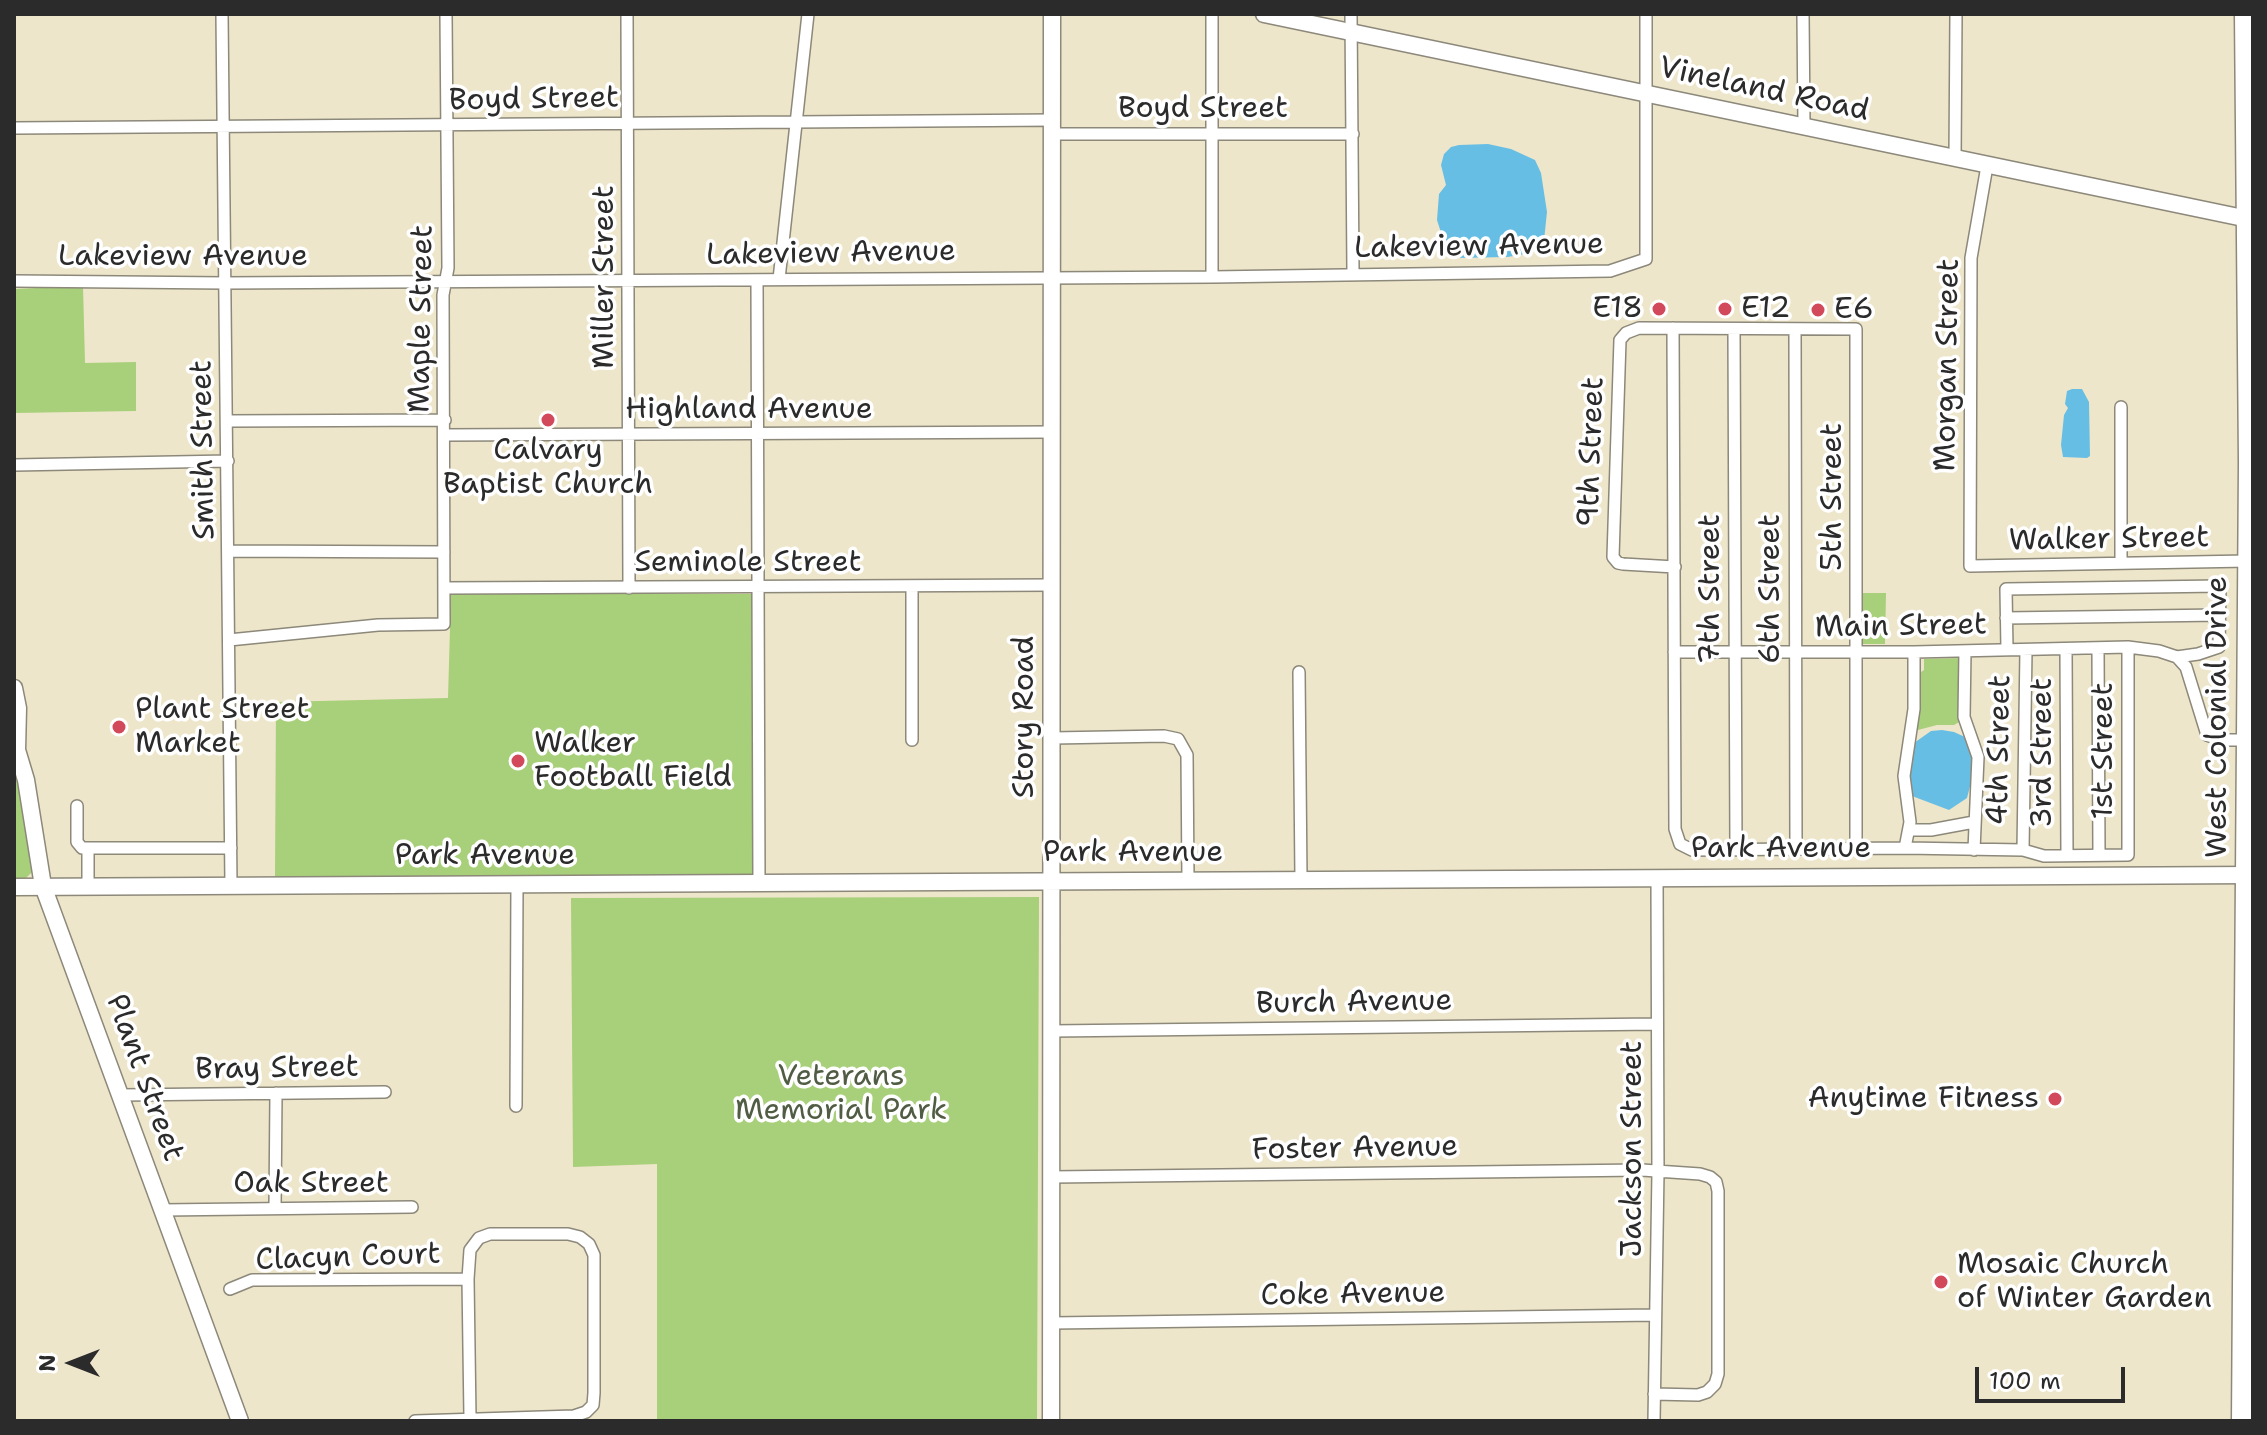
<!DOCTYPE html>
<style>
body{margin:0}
#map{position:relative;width:2267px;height:1435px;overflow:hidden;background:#eee6ca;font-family:"Shantell Sans",sans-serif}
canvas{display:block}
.frame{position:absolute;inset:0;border:16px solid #2b2b2b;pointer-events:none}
.north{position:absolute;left:32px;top:1323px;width:80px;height:80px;-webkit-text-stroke:6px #fff;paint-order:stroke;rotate:270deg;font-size:22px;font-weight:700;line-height:32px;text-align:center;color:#2b2b2b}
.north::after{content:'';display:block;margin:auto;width:28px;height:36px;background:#2b2b2b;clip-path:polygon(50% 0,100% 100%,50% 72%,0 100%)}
.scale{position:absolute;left:1975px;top:1367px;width:150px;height:36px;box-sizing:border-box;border:4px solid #2b2b2b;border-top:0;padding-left:10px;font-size:24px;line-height:28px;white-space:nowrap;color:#2b2b2b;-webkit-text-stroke:6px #fff;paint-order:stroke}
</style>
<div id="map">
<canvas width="2267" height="1435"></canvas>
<div class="frame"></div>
<div class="north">N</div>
<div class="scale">100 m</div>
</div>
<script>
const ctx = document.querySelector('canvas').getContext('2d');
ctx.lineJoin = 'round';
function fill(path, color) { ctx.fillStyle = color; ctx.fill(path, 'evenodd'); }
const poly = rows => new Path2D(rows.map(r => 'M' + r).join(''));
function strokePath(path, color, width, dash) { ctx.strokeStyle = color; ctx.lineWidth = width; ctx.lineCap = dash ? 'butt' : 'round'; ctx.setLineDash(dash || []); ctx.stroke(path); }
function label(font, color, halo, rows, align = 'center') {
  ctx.font = font + ' "Shantell Sans",sans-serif'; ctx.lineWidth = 7; ctx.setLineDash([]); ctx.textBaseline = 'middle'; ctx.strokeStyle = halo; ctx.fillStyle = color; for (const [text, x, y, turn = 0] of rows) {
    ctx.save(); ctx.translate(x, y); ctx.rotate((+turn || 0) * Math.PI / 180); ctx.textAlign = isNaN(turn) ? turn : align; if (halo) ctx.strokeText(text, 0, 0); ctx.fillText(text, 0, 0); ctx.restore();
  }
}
fill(poly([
 [83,286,85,363,136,362,136,411,14,413,14,289],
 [1861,593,1886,593,1885,644,1861,644],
 [451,594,752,594,752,875,275,877,276,702,448,698],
 [1961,658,1961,721,1954,725,1937,725,1918,730,1918,674,1924,670,1924,659],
 [14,764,33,871,24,880,14,881],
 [1039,897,1037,1421,657,1421,657,1164,573,1167,571,898]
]), '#a8cf7a');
fill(poly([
 [1488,144,1511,149,1535,160,1541,173,1547,212,1543,250,1531,250,1521,255,1507,257,1456,258,1452,245,1444,242,1437,220,1439,194,1446,185,1441,165,1444,154,1451,147,1459,145],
 [2072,389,2082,389,2089,402,2090,456,2087,458,2063,457,2061,445,2064,415,2068,408,2065,404,2067,391],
 [1942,730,1954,732,1965,737,1971,747,1974,771,1967,798,1949,810,1912,796,1908,769,1914,743,1931,731]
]), '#67bee4');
const street = poly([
 [222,14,231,885],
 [627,14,629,588],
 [1351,14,1353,273],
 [1803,14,1804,126],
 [14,128,1054,120],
 [1054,134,1353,134],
 [1955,159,1956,14],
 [1987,166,1971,258,1970,566,2248,561],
 [1212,277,1212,14],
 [779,279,808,14],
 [757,280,759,883],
 [14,281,225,283,1212,277,1610,271,1646,259,1646,14],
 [1673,328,1675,829,1680,844,1692,850,1905,848,1910,822,1904,776,1914,709,1914,652],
 [1734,329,1736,850],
 [1795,329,1796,850],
 [228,421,445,420],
 [445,435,1053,432],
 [14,465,228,461],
 [229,551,444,552],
 [2121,563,2121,407],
 [1675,567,1623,564,1618,563,1613,557,1620,340,1626,333,1639,328,1856,329,1856,849],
 [912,586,912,740],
 [444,588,1053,585],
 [2006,618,2220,615],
 [229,640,378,625,444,624,443,295,448,268,446,14],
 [2098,649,2099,855],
 [2007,650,2006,589,2220,586,2219,647,2198,654,2177,657],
 [2066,650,2067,855],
 [1965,651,1964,717,1978,757,1974,850],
 [1674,652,1914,652,2128,647,2159,651,2177,657,2186,667,2207,735,2222,740,2248,740],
 [1299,672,1301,879],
 [1053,738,1164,736,1178,739,1187,755,1188,881],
 [77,806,77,842,82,848,231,848],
 [1909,830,1931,830,1974,822],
 [88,848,88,886],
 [1905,848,2023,850,2044,856,2128,855,2128,647],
 [2023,850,2026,650],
 [1052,1031,1657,1024],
 [122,1095,385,1092],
 [516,1106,517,884],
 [1052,1177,1642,1170,1700,1174,1710,1177,1716,1182,1718,1191,1718,1374,1715,1384,1707,1392,1698,1395,1654,1394],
 [275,1208,276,1093],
 [163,1210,412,1207],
 [230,1289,252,1280,468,1279],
 [1052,1323,1655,1315],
 [415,1421,574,1416,586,1412,593,1405,594,1393,594,1255,589,1244,580,1237,568,1234,490,1234,479,1238,470,1250,468,1279,470,1418],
 [1654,1421,1658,1172,1657,877]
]);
const secondary = poly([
 [1264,14,2253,220],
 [14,887,2253,875],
 [1051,1421,1052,14]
]);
const primary = poly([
 [14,688,18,708,17,750,26,780,43,886,240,1421]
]);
const highway = poly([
 [2242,1421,2249,463,2245,14]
]);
strokePath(street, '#8c887a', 14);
strokePath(secondary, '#8c887a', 19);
strokePath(primary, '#8c887a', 19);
strokePath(highway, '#8c887a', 23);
strokePath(street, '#fff', 11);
strokePath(secondary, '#fff', 16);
strokePath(primary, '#fff', 16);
strokePath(highway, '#fff', 20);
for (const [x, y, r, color] of [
 [1659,309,8,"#d1495b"],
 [1725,309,8,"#d1495b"],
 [1818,310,8,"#d1495b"],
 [548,420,8,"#d1495b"],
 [119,727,8,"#d1495b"],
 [518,761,8,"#d1495b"],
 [2055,1099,8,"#d1495b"],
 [1941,1282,8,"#d1495b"]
]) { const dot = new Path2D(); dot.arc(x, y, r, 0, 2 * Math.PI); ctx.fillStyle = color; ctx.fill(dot); strokePath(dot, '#fff', 3); }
label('30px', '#2b2b2b', '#fff', [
 ["Vineland Road",1764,90,12],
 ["Boyd Street",534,100,-1],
 ["Boyd Street",1203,109],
 ["Lakeview Avenue",1479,247,-1],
 ["Lakeview Avenue",831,254,-1],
 ["Lakeview Avenue",183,257],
 ["Miller Street",605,277,-90],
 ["Maple Street",422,319,-89],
 ["Morgan Street",1948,365,-89],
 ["Highland Avenue",749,410],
 ["Smith Street",204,450,-91],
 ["9th Street",1592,452,-88],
 ["5th Street",1833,497,-90],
 ["Walker Street",2109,540,-1],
 ["Seminole Street",748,563],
 ["7th Street",1711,589,-90],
 ["6th Street",1771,589,-90],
 ["Main Street",1901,627,-1],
 ["Story Road",1025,717,-90],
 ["West Colonial Drive",2218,717,-90],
 ["4th Street",2000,750,-89],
 ["1st Street",2104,751,-90],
 ["3rd Street",2043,753,-90],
 ["Park Avenue",1781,849],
 ["Park Avenue",1133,853],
 ["Park Avenue",485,856],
 ["Burch Avenue",1354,1003,-1],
 ["Bray Street",277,1069,-1],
 ["Plant Street",144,1078,70],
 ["Foster Avenue",1355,1149,-1],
 ["Jackson Street",1633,1149,-90],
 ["Oak Street",311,1184],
 ["Clacyn Court",348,1258,-2],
 ["Coke Avenue",1353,1295,-1]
]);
label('30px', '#2b2b2b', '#fff', [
 ["E18",1643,309,"right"],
 ["E12",1741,309],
 ["E6",1834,310],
 ["Calvary",548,451,"center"],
 ["Baptist Church",548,485,"center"],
 ["Plant Street",135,710],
 ["Market",135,744],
 ["Walker",534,744],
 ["Football Field",534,778],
 ["Anytime Fitness",2039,1099,"right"],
 ["Mosaic Church",1957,1265],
 ["of Winter Garden",1957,1299]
], 'left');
label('30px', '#505c43', '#fff', [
 ["Veterans",841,1077],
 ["Memorial Park",841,1111]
]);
</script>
